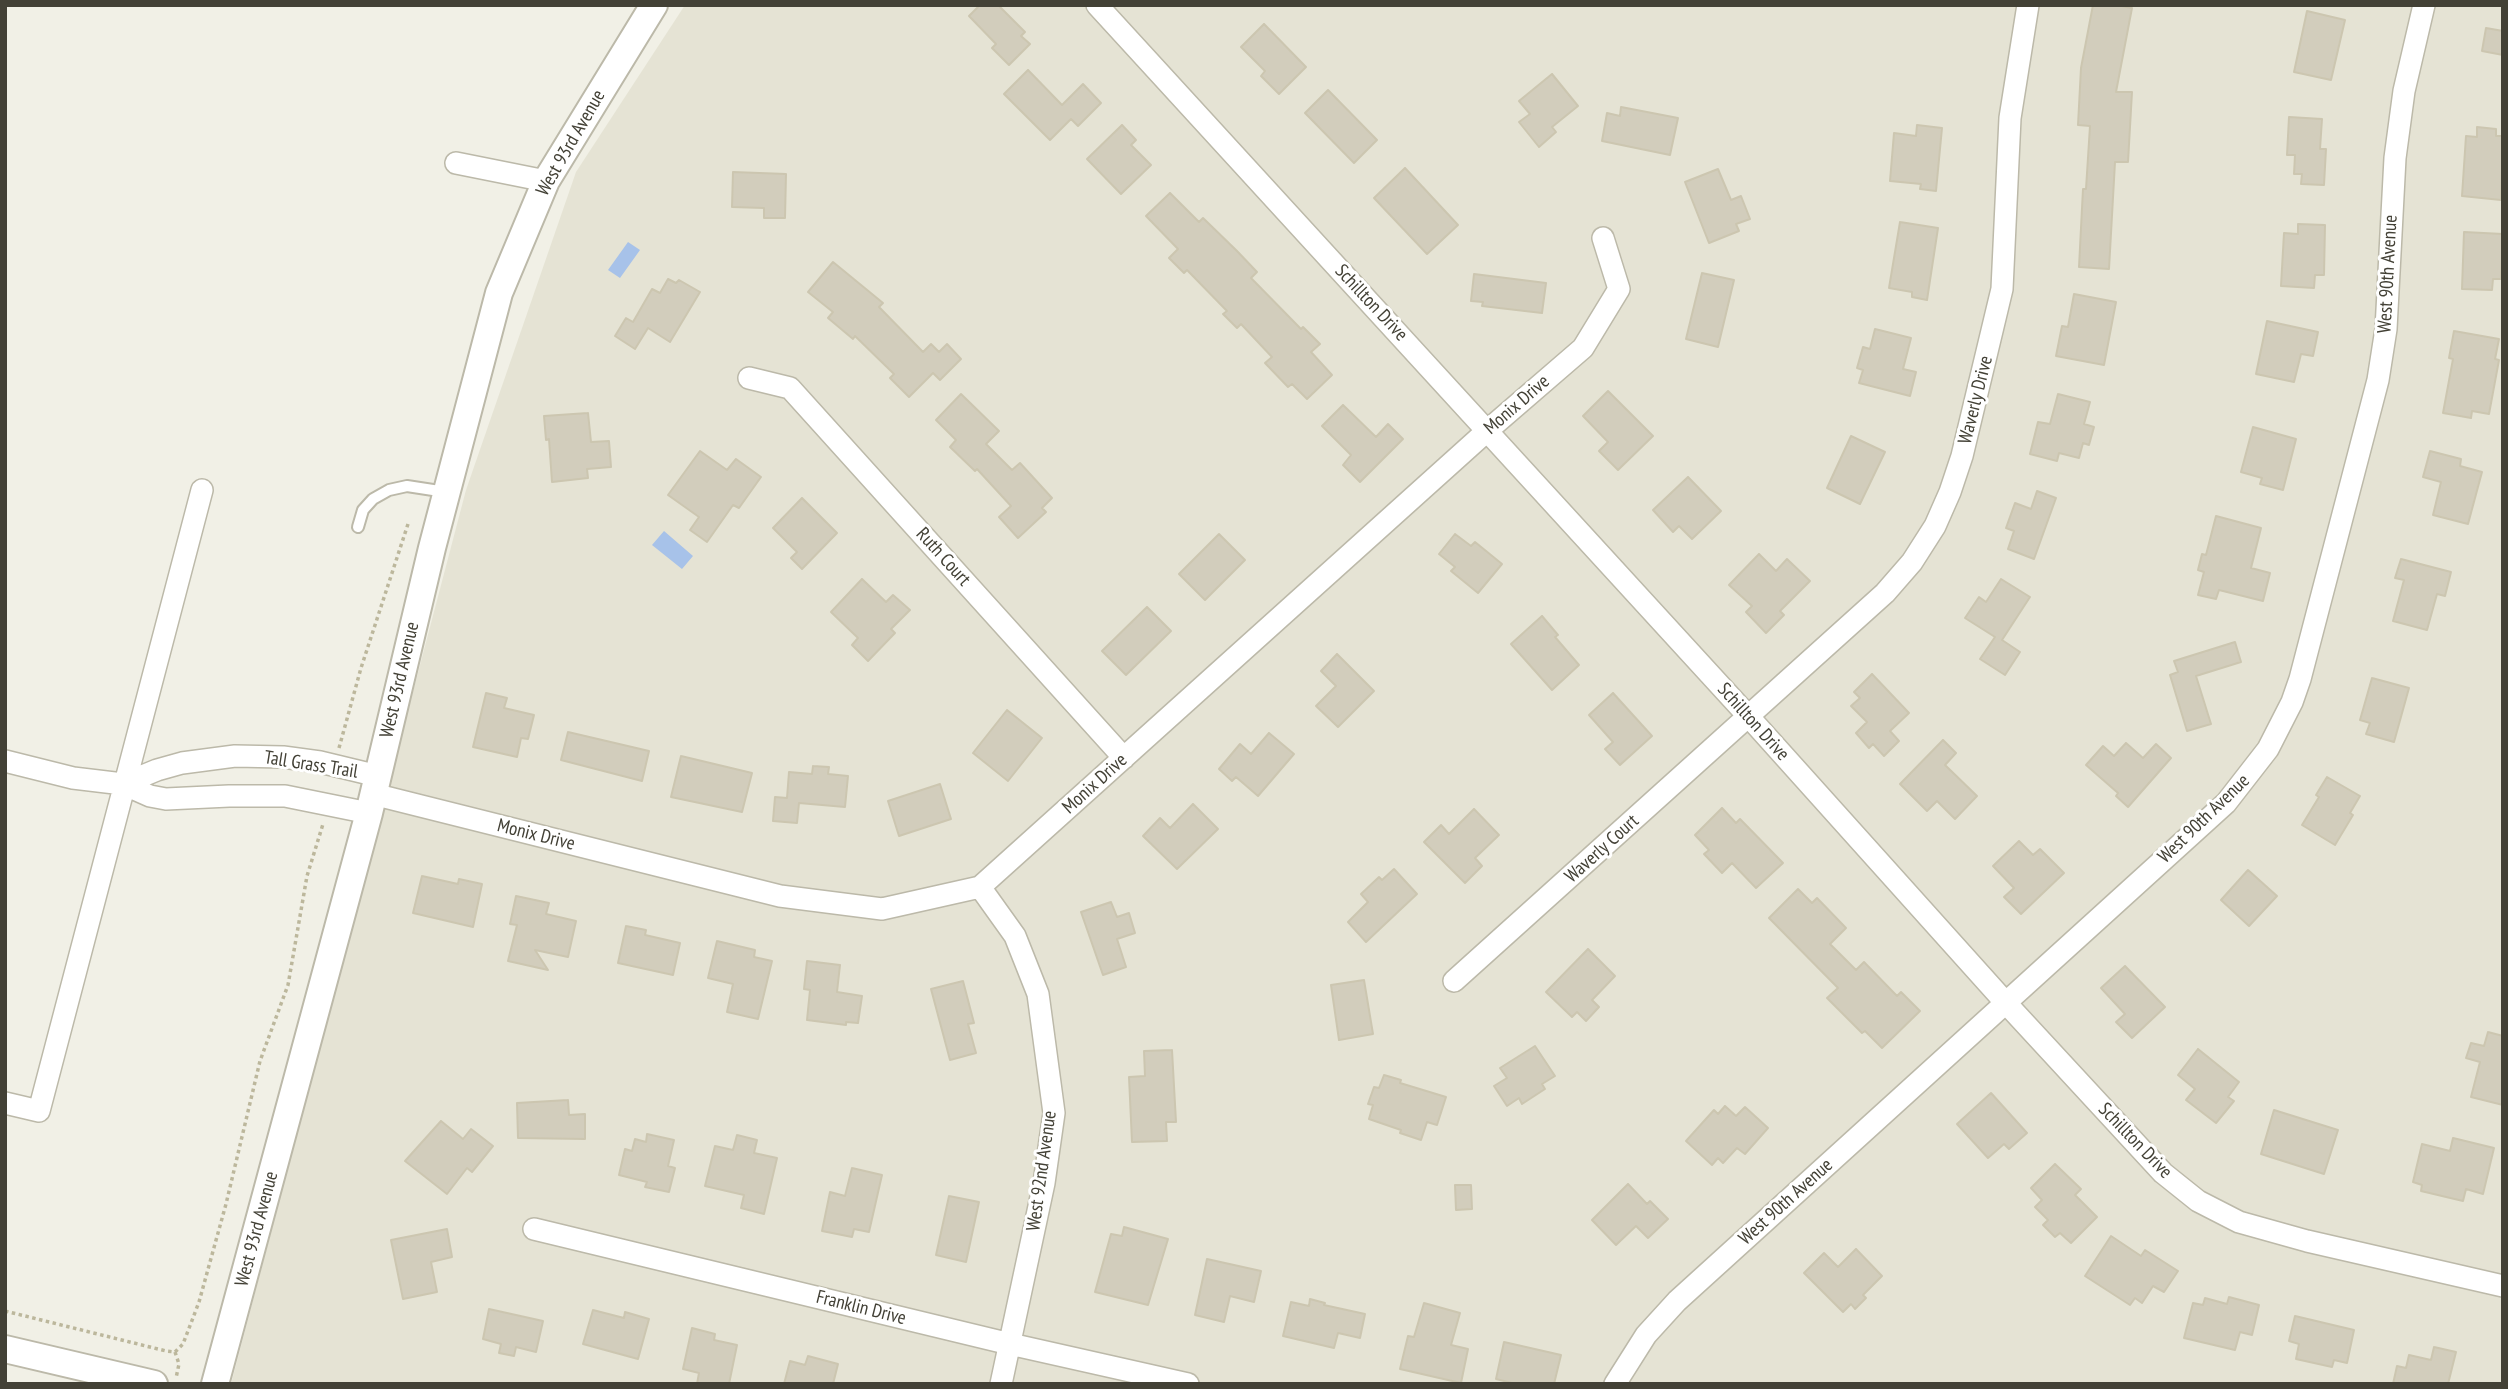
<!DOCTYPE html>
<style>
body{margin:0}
#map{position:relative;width:2508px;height:1389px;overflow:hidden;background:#f1f0e6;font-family:"PT Sans Narrow",sans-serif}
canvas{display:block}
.frame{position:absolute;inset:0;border:7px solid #434136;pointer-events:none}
</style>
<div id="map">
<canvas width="2508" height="1389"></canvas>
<div class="frame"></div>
</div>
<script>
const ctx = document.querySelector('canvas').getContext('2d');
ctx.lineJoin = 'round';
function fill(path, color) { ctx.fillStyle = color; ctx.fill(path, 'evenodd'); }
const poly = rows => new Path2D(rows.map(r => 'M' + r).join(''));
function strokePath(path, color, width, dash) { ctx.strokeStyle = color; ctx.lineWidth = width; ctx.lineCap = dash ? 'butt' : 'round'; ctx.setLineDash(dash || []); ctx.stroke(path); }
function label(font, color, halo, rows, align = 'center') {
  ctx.font = font + ' "PT Sans Narrow",sans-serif'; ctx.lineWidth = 6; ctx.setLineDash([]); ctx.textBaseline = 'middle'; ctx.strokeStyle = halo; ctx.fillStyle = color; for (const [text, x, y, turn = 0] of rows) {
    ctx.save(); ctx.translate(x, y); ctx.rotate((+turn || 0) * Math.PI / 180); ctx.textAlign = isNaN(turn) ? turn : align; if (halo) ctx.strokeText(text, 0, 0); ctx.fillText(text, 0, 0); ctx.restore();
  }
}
fill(poly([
 [685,5,2503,5,2503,1384,231,1384,466,490,576,172]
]), '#e5e3d4');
fill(poly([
 [628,242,640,250,620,278,608,270],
 [664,531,693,556,682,569,652,545]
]), '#a7c2e9');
const building = poly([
 [980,5,998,5,1025,32,1021,36,1030,44,1009,65,992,48,996,44,969,16,980,5],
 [2093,5,2116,5,2132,8,2116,92,2132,92,2128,162,2115,162,2109,269,2079,267,2083,189,2086,189,2090,126,2078,125,2081,68,2093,5],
 [2307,11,2345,20,2331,80,2294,72,2307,11],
 [1264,24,1306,67,1279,94,1261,76,1265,71,1241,47,1264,24],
 [2486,28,2503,31,2503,55,2482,51,2486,28],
 [1028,70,1062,105,1083,84,1101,103,1078,126,1071,119,1050,140,1004,94,1028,70],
 [1552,74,1578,106,1552,127,1556,132,1539,147,1519,122,1530,114,1519,101,1552,74],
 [1328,90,1377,140,1354,163,1305,113,1328,90],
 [1621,107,1678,118,1670,155,1602,141,1607,113,1620,116,1621,107],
 [2289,117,2322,119,2320,149,2326,149,2324,185,2301,184,2302,174,2294,174,2295,155,2287,155,2289,117],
 [1122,125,1136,140,1131,145,1151,165,1121,194,1087,159,1122,125],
 [1917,125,1942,128,1936,191,1920,189,1921,184,1890,181,1894,133,1916,136,1917,125],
 [2477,127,2496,129,2496,136,2503,136,2501,200,2462,196,2466,136,2477,137,2477,127],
 [1405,168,1458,225,1427,254,1374,198,1405,168],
 [1718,169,1731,200,1741,196,1750,219,1736,224,1739,231,1709,243,1685,182,1718,169],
 [733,172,786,174,785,218,764,218,764,208,732,207,733,172],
 [1170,193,1199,222,1203,218,1237,251,1257,272,1251,278,1301,329,1303,327,1320,344,1311,352,1332,375,1307,399,1292,384,1288,387,1265,363,1272,357,1241,324,1237,328,1223,314,1227,311,1187,270,1184,273,1169,258,1178,249,1146,216,1170,193],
 [1900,222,1938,228,1927,300,1912,297,1912,292,1889,288,1900,222],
 [2298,224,2325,225,2324,275,2315,275,2314,288,2281,286,2284,233,2298,234,2298,224],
 [2464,232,2503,234,2501,279,2493,279,2492,290,2462,289,2464,232],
 [833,262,883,303,879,307,923,352,931,344,939,352,947,344,961,359,940,380,933,373,909,397,890,378,894,374,855,336,853,339,828,318,833,312,808,292,833,262],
 [1702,273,1734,280,1718,347,1686,339,1702,273],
 [1474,274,1546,283,1542,313,1482,306,1483,302,1471,301,1474,274],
 [668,279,676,283,679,280,700,292,670,342,648,328,635,349,615,336,626,318,633,322,652,289,660,293,668,279],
 [2074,294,2116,302,2104,365,2056,356,2062,326,2068,327,2074,294],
 [2267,321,2318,332,2313,356,2301,354,2294,382,2256,374,2267,321],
 [1875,329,1911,338,1903,369,1916,372,1910,396,1859,383,1863,370,1857,368,1863,347,1870,349,1875,329],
 [2454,331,2499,339,2495,359,2499,360,2489,414,2472,411,2471,418,2443,413,2453,359,2449,358,2454,331],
 [1608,391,1653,436,1618,470,1599,451,1608,442,1583,416,1608,391],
 [961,394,999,431,986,444,1012,470,1020,463,1052,498,1042,508,1046,512,1018,538,999,517,1011,506,977,469,975,471,950,447,956,440,936,420,961,394],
 [2058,394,2090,402,2084,424,2094,427,2089,445,2083,443,2079,458,2059,453,2057,461,2030,454,2038,422,2050,424,2058,394],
 [1343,405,1376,437,1388,424,1403,439,1360,482,1343,465,1351,455,1322,426,1343,405],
 [588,413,591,442,609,441,611,467,587,469,588,478,552,482,549,439,546,440,544,416,588,413],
 [2253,427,2296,439,2283,490,2260,484,2262,478,2241,472,2253,427],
 [1851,436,1885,452,1860,504,1827,488,1851,436],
 [700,451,727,470,736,459,761,477,739,508,733,505,707,542,690,530,699,517,668,495,700,451],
 [2430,451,2461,459,2460,466,2482,472,2468,524,2433,515,2441,482,2423,477,2430,451],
 [1688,477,1721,511,1692,539,1679,526,1673,532,1653,510,1688,477],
 [2037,491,2056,498,2034,559,2008,549,2014,531,2006,528,2015,503,2031,509,2037,491],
 [802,498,837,533,802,569,791,558,797,552,773,528,802,498],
 [2216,516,2261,528,2251,568,2270,573,2263,601,2219,590,2216,599,2198,595,2204,572,2198,570,2202,554,2206,555,2216,516],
 [1219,534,1245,560,1205,600,1179,574,1219,534],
 [1455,534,1471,546,1475,542,1502,564,1478,593,1451,571,1455,567,1439,554,1455,534],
 [1759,554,1776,571,1787,559,1810,581,1780,611,1784,615,1766,633,1746,612,1752,606,1729,585,1759,554],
 [2401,559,2451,572,2445,596,2437,594,2427,630,2393,621,2404,580,2395,578,2401,559],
 [862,579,886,602,893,595,910,610,891,629,895,633,868,661,852,645,858,638,831,612,862,579],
 [2001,579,2030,597,2002,640,2020,652,2005,675,1980,659,1995,637,1965,618,1979,597,1986,602,2001,579],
 [1147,607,1171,631,1126,675,1102,651,1147,607],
 [1542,616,1558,635,1555,637,1579,665,1552,690,1511,644,1542,616],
 [2235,642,2241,662,2196,676,2211,724,2187,731,2170,675,2178,672,2174,661,2235,642],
 [1337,654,1374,691,1338,727,1316,706,1336,686,1321,671,1337,654],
 [1872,674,1909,713,1890,731,1899,741,1884,756,1873,744,1869,748,1856,733,1867,722,1851,706,1860,698,1854,692,1872,674],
 [2372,678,2409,688,2394,742,2366,734,2370,723,2360,720,2372,678],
 [486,693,507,698,504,708,534,715,528,739,521,738,517,757,473,747,486,693],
 [1613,693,1652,736,1620,765,1605,749,1613,742,1589,715,1613,693],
 [1007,710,1042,738,1008,781,973,753,1007,710],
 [568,732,649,751,642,781,561,760,568,732],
 [1269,733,1294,754,1258,796,1236,777,1232,781,1219,769,1240,744,1251,754,1269,733],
 [1943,740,1956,753,1945,765,1977,796,1955,819,1937,801,1927,811,1900,784,1943,740],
 [2126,743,2143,758,2156,744,2171,758,2128,807,2116,796,2118,793,2086,765,2103,746,2114,756,2126,743],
 [681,756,752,773,742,812,671,797,681,756],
 [813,766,829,767,828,774,848,776,845,807,799,803,797,823,773,821,775,797,787,798,789,772,812,774,813,766],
 [2327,777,2360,796,2350,813,2353,815,2335,845,2302,825,2319,797,2316,795,2327,777],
 [940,784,951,819,899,836,888,801,940,784],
 [1193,804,1218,829,1177,869,1143,836,1160,818,1170,828,1193,804],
 [1722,808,1736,823,1740,819,1783,863,1756,888,1732,863,1722,873,1704,854,1709,850,1695,835,1722,808],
 [1474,809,1499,835,1475,858,1482,866,1465,883,1424,842,1441,825,1449,834,1474,809],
 [2019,841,2033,855,2040,849,2064,873,2021,914,2004,897,2014,888,1993,866,2019,841],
 [1394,869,1417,894,1366,942,1348,922,1368,902,1361,894,1379,877,1382,880,1394,869],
 [2248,870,2277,896,2249,926,2221,900,2248,870],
 [422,876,458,884,459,879,482,884,473,927,413,913,422,876],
 [1798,889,1812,903,1817,898,1846,928,1830,944,1856,970,1864,962,1897,996,1901,992,1920,1011,1882,1048,1865,1031,1862,1033,1827,998,1838,988,1769,918,1798,889],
 [516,896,549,903,546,914,576,921,568,957,535,950,548,970,508,961,517,925,510,924,516,896],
 [1111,902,1117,917,1129,913,1135,933,1117,939,1126,967,1103,975,1081,912,1111,902],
 [626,926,646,930,645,935,680,943,673,975,618,963,626,926],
 [717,941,755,950,754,957,772,961,758,1019,727,1012,733,984,708,978,717,941],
 [1588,949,1615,976,1592,1000,1599,1007,1586,1021,1577,1012,1572,1017,1546,992,1588,949],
 [807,961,840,965,837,992,862,996,858,1023,846,1022,846,1025,807,1020,810,990,804,989,807,961],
 [2125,966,2165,1007,2132,1038,2116,1022,2125,1014,2101,988,2125,966],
 [1364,980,1373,1034,1339,1040,1331,985,1364,980],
 [963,981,974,1023,968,1024,976,1053,950,1060,931,989,963,981],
 [2488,1032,2503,1036,2503,1105,2471,1097,2480,1062,2466,1058,2471,1043,2484,1046,2488,1032],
 [1535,1046,1555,1076,1542,1084,1545,1089,1522,1104,1519,1098,1507,1106,1494,1086,1507,1078,1500,1068,1535,1046],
 [2198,1049,2239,1082,2228,1097,2234,1101,2216,1123,2186,1100,2195,1089,2178,1075,2198,1049],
 [1172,1050,1176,1122,1166,1122,1167,1141,1132,1142,1129,1077,1145,1076,1144,1051,1172,1050],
 [1384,1075,1401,1080,1400,1083,1446,1097,1437,1125,1427,1122,1421,1140,1400,1133,1401,1130,1369,1119,1373,1105,1368,1104,1374,1087,1379,1088,1384,1075],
 [1991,1093,2027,1133,2009,1149,2004,1144,1988,1158,1957,1124,1991,1093],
 [568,1100,569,1115,585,1114,585,1139,518,1138,517,1103,568,1100],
 [1725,1106,1736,1116,1745,1107,1768,1128,1745,1154,1737,1148,1723,1163,1718,1158,1712,1165,1686,1141,1714,1110,1718,1114,1725,1106],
 [2274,1110,2338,1130,2324,1174,2261,1154,2274,1110],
 [441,1121,463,1139,471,1129,493,1146,472,1172,467,1168,447,1194,405,1161,441,1121],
 [647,1134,674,1140,668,1166,675,1168,669,1192,645,1187,647,1182,619,1175,625,1149,632,1151,635,1139,646,1142,647,1134],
 [737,1135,757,1140,754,1153,777,1158,764,1214,741,1208,744,1195,705,1186,715,1146,733,1150,737,1135],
 [2453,1138,2494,1148,2483,1194,2466,1189,2463,1201,2421,1191,2422,1185,2413,1182,2422,1144,2450,1151,2453,1138],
 [2055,1164,2081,1189,2075,1195,2097,1217,2071,1243,2060,1233,2055,1237,2043,1225,2048,1220,2035,1207,2042,1200,2031,1188,2055,1164],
 [852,1168,882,1175,869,1232,854,1229,852,1237,822,1231,830,1192,845,1196,852,1168],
 [1628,1184,1647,1204,1650,1201,1668,1219,1648,1238,1636,1226,1616,1245,1592,1220,1628,1184],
 [1455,1185,1471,1185,1472,1209,1456,1210,1455,1185],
 [949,1196,979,1202,966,1262,936,1255,949,1196],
 [1124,1227,1168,1239,1148,1305,1095,1292,1111,1234,1122,1236,1124,1227],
 [447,1229,452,1257,431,1262,437,1292,403,1299,391,1240,447,1229],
 [2111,1236,2141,1256,2145,1250,2178,1271,2164,1292,2153,1286,2142,1303,2135,1298,2130,1305,2085,1276,2111,1236],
 [1856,1249,1882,1276,1863,1295,1866,1298,1855,1309,1851,1304,1843,1312,1804,1273,1824,1253,1838,1267,1856,1249],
 [1207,1259,1261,1271,1254,1302,1230,1296,1224,1322,1195,1315,1207,1259],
 [2229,1297,2259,1305,2252,1335,2240,1332,2235,1350,2184,1338,2193,1303,2203,1305,2205,1298,2227,1304,2229,1297],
 [1310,1299,1325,1303,1324,1305,1365,1314,1360,1338,1338,1333,1334,1348,1283,1336,1291,1302,1309,1306,1310,1299],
 [1424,1303,1460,1313,1451,1345,1468,1349,1461,1383,1400,1369,1408,1336,1414,1337,1424,1303],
 [489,1309,543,1321,536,1352,516,1347,514,1356,499,1353,501,1344,483,1339,489,1309],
 [593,1310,624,1318,625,1312,649,1319,638,1359,583,1344,593,1310],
 [2295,1316,2354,1330,2347,1363,2334,1360,2332,1367,2296,1359,2299,1344,2289,1341,2295,1316],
 [692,1328,715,1334,714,1340,737,1345,729,1384,697,1384,699,1373,683,1369,692,1328],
 [1504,1342,1561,1355,1554,1384,1516,1384,1496,1379,1504,1342],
 [2434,1347,2456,1352,2448,1384,2393,1384,2397,1366,2406,1368,2409,1355,2431,1360,2434,1347],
 [808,1356,838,1364,833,1384,784,1384,790,1361,805,1365,808,1356]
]);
fill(building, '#d2cdbc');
strokePath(building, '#ccc6b0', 2);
const service = poly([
 [358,527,363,510,373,499,389,490,407,486,446,492]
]);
const minor = poly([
 [1097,5,1749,717,2005,1002,2163,1173,2198,1201,2239,1222,2307,1241,2503,1286],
 [456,163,546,181],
 [749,378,790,388,1124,758],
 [5,761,73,778,123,784,150,796,166,799,229,796,285,796,369,813],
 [123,784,157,770,182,763,235,756,283,757,320,762,378,776],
 [373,794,780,896,882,909,980,887,1488,430,1583,348,1619,289,1603,238],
 [980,887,1015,936,1038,994,1054,1113,1044,1183,1001,1384],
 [1454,981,1885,593,1912,562,1935,526,1950,492,1962,456,2002,289,2010,118,2028,5],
 [5,1103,39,1111,202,490],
 [534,1229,1010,1344,1188,1384],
 [1615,1384,1646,1335,1677,1301,2226,803,2268,749,2292,702,2300,679,2378,380,2386,329,2395,158,2404,91,2424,5]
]);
const tertiary = poly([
 [5,1349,154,1384],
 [215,1384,369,813,432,548,499,293,546,181,654,5]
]);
strokePath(service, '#bcb9a9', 14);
strokePath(minor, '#bcb9a9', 24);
strokePath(tertiary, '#bcb9a9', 30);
strokePath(poly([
 [339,748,361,668,408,524],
 [5,1311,166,1351,175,1352,183,1344,199,1302,226,1204,260,1061,288,985,307,876,323,824],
 [175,1352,179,1364,176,1378]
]), '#bcb79c', 3.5, [3.5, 3.5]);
strokePath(service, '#fff', 10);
strokePath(minor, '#fff', 21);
strokePath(tertiary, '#fff', 26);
label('19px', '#434136', '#fff', [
 ["West 93rd Avenue",571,143,-60],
 ["West 90th Avenue",2388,274,-87],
 ["Schillton Drive",1371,303,47],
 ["Waverly Drive",1976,400,-76],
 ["Monix Drive",1517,405,-41],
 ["Ruth Court",943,557,48],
 ["West 93rd Avenue",400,680,-77],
 ["Schillton Drive",1753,722,48],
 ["Tall Grass Trail",311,765,9],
 ["Monix Drive",1095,784,-42],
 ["West 90th Avenue",2204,819,-44],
 ["Monix Drive",536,835,14],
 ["Waverly Court",1602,849,-42],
 ["Schillton Drive",2135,1141,46],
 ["West 92nd Avenue",1042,1171,-82],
 ["West 90th Avenue",1786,1202,-42],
 ["West 93rd Avenue",257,1229,-75],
 ["Franklin Drive",861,1308,14]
]);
</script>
